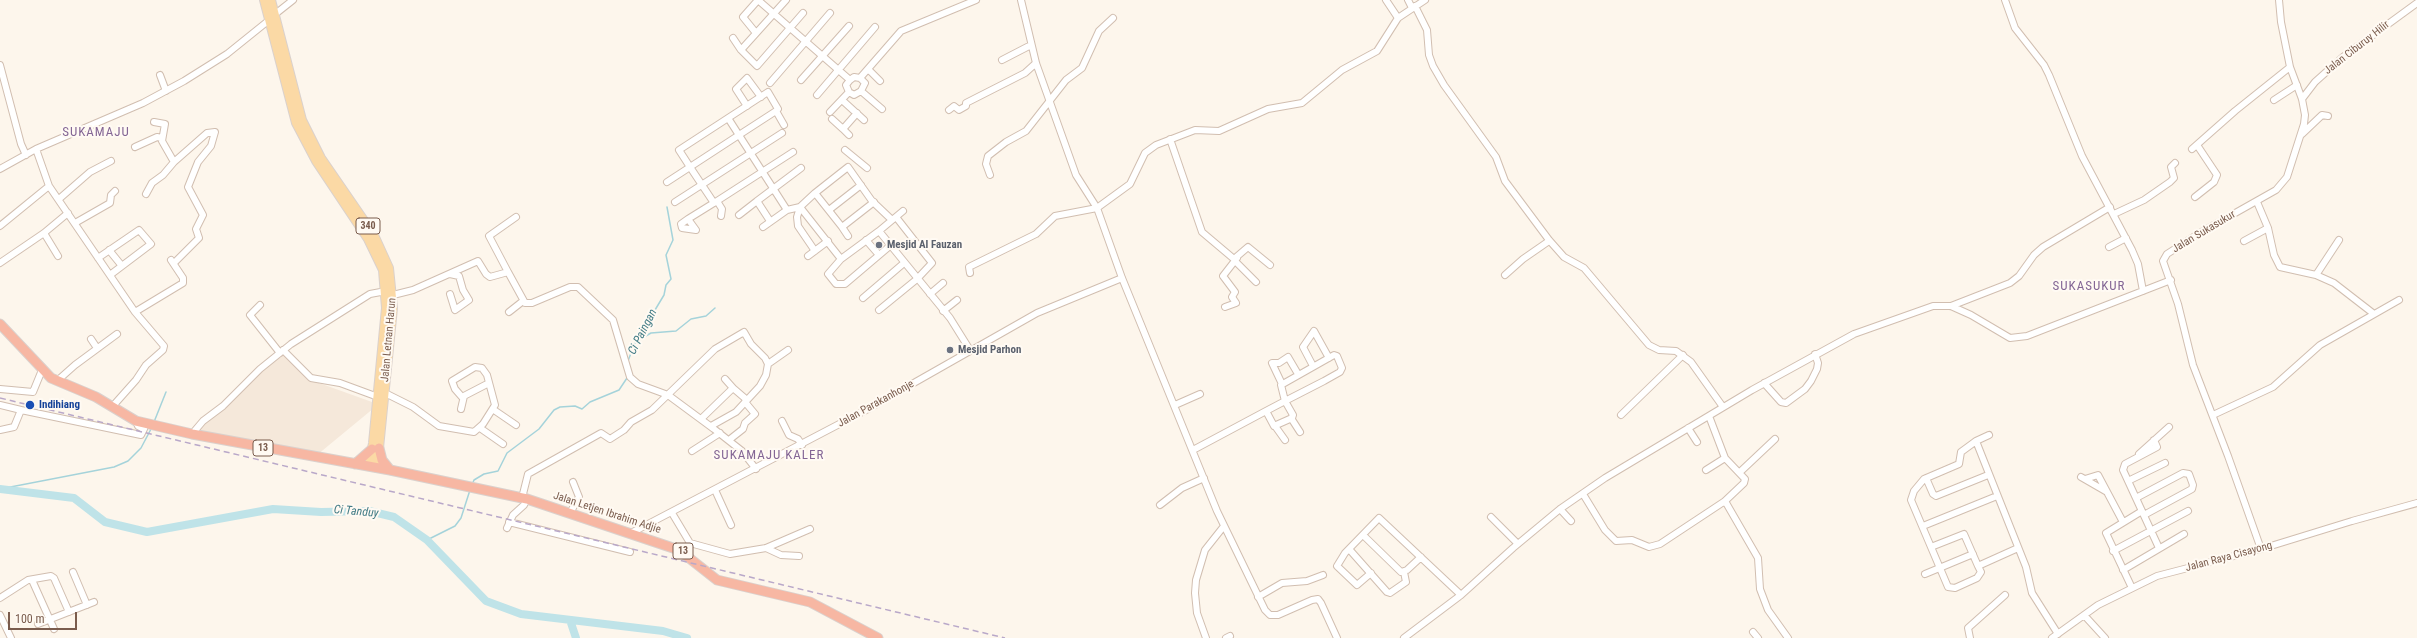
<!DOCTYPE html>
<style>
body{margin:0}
#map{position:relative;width:2417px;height:638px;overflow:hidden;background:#fdf6ec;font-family:"Roboto Condensed",sans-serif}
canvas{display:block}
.scale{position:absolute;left:8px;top:612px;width:69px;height:18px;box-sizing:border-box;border:2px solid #7a5c4d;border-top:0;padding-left:5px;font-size:12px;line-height:14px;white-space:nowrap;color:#7a5c4d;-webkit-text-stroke:3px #fffaf3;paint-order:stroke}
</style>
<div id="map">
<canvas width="2417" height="638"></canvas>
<div class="scale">100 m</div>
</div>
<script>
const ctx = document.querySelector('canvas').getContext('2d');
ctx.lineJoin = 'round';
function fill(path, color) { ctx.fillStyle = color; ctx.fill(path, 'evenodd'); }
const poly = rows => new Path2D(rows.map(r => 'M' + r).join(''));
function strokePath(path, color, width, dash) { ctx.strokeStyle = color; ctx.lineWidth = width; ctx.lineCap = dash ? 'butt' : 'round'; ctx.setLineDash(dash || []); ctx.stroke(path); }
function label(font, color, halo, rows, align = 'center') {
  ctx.font = font + ' "Roboto Condensed",sans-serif'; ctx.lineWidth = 4; ctx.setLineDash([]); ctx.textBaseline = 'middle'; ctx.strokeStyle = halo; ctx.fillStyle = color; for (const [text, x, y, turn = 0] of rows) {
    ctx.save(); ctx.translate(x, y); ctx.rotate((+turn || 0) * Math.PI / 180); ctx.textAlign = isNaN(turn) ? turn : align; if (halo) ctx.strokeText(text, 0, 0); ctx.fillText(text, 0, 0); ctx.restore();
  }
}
fill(poly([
 [283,354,308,379,372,402,374,408,317,455,203,432,198,429,243,386]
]), '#f5e8da');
strokePath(poly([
 [637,341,651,333,676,331,691,319,706,316,715,308],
 [628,361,634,345,664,295,666,285,671,279,666,255,673,240,667,207],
 [154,422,166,392],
 [472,485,474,480,484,474,498,471,507,453,539,429,554,410,560,407,575,406,582,409,590,402,619,390,627,378],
 [0,489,114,467,128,461,141,448,151,429],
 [427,540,455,526,461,518,470,490]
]), '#a5d3da', 1.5);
strokePath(poly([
 [0,489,74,498,105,522,147,532,273,509,321,512,369,511,394,517,427,540,486,601,521,614,663,631,687,638],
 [570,620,576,638]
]), '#bfe3e8', 8);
const minor = poly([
 [758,0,850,80,854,77,860,78,901,31,976,0],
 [1021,0,1036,63,1076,175,1097,208,1122,278,1217,511,1265,610,1270,615,1278,615,1312,600,1318,599,1321,603,1337,638],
 [1386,0,1398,18],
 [1408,0,1412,8],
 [2005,0,2015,28,2044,65,2049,75,2082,156,2132,250,2138,264,2143,291],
 [1415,6,1427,30,1429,55,1433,66,1444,85,1496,157,1505,181,1549,240,1564,257,1584,268,1649,345,1659,350,1676,351,1691,362,1723,407],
 [274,15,293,0],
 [756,33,743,17,758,0],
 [733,38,741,50,757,66,803,13],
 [741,50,786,0],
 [1002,60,1031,45],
 [0,65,21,144,26,155],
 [868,69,880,81],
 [160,75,166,91],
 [860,78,865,83,861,91,882,109],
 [801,80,849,26],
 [850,80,846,85,849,92,854,95,861,91],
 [770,83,830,13],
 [817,95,875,27],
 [2302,99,2315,82,2343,57,2417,3],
 [842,100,864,120],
 [2274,100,2297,85],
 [747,106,736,89,747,78,761,97],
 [949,110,954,106,959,110,966,106,966,103,1025,73,1036,63],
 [776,111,784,125],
 [830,112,849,92],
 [728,118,787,210,800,207,841,259],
 [832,119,843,129],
 [154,122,165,124,162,141,174,162],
 [2302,134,2322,115,2328,116],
 [849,135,843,129,857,113],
 [1170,139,1202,232,1234,259,1248,247,1270,265],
 [135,147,157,137,162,138],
 [36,149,49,186,135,312,164,346,163,350,146,365,136,380,112,407],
 [2192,149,2235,111,2290,67],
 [845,150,867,168],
 [0,169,36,149,143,103,184,81,227,54,268,21],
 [990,175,986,164,988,156,1006,142,1026,131,1066,80,1082,68,1099,31,1113,18],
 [667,182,690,167,739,135,776,111,778,109,768,92,679,150,690,167,714,203],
 [815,193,842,227,874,202],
 [146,194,152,183,163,175,174,162,207,133,215,132,211,146,198,162,188,187,203,215,196,229,199,238,174,263],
 [2195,197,2214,182,2217,175,2197,145],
 [59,199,90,172,111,161],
 [757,201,801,168],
 [675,202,782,133],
 [2257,202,2268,228,2274,255,2280,267,2316,275,2334,283,2374,314],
 [829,210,861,185],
 [2114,214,2144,200,2170,182,2174,178,2171,167,2175,163],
 [739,215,757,201,770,221],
 [721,216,722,209,717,201,793,152],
 [688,219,681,224,682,228,696,230,688,219,717,201],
 [75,223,110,203,111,195,115,191],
 [0,226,49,186],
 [763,227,787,210],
 [842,227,848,236],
 [879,231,903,211],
 [44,233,58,256],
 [866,240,879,255],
 [2244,241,2268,228],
 [891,245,845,284,836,284,828,274,841,259,879,231,950,318,970,350],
 [2109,247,2126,238],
 [109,250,122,266],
 [815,251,798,226,797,217,800,207,815,193,848,167,872,201,892,220],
 [808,256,828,241],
 [98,258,139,230,151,244,110,275],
 [1236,262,1256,282],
 [0,263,44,233,68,213],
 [508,272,489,236,516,217],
 [970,273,969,267,1036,234,1055,216,1097,208,1130,184,1145,153,1156,145,1195,130,1219,131,1268,109,1302,103,1342,70,1377,51,1398,18,1425,0],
 [450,274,459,276,463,290,469,300,455,310,450,294],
 [1505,275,1523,259,1549,241],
 [2316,275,2339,240],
 [930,294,943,283],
 [393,295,413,290,478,261,486,274,490,277,508,272,525,303,532,303,570,287,578,287,613,320,630,377,638,384,668,395,714,429,742,451,756,469],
 [863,298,904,263],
 [260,305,250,315,280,353],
 [1951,306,2010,283,2019,276,2034,255,2043,247,2110,207],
 [1225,307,1236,303,1232,297,1235,292,1223,276,1237,258],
 [879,310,917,279,932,263,896,217],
 [943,311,957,300],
 [135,312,183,283,183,278,171,260],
 [509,312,523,301],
 [91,339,97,348],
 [283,350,311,378,340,383,378,397],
 [768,364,788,350],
 [1313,366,1303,347,1314,331,1329,358],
 [57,381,75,365,117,334],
 [1764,383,1781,402,1786,403,1805,389,1811,381,1817,369,1818,363,1815,354],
 [1282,384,1272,363,1279,363,1288,357,1298,374],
 [733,388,747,400],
 [0,389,33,392,42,370],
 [385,393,413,407,439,426,474,432,483,424,495,405,487,375,482,368,475,367,452,381,455,389,462,397,489,383],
 [0,405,21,410,14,427,0,430],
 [1175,405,1200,394],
 [461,409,464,396],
 [21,410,141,435,144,429,138,426,136,421],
 [494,410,516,425],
 [1621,415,1683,355],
 [2213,415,2273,387,2320,345,2399,300],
 [1709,416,1725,458,1745,479,1744,483,1725,501,1758,558,1760,589,1768,610,1788,638],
 [1291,418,1300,432],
 [701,419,733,388,725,379],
 [782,421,789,435,798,439,802,445],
 [1275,426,1285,440],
 [480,428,503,444],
 [1688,428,1697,442],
 [192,434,203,421,223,406,260,369,291,344,370,294,386,291],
 [729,440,743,429,745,423,755,414,745,402],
 [2154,440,2157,447,2125,464,2123,470,2159,548],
 [1976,441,1989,435],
 [1193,450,1266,411,1285,401,1324,381,1340,372,1342,368,1337,356,1334,355,1281,385,1285,401,1293,415,1292,418,1274,426,1266,411],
 [692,451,720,433],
 [2139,454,2169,427],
 [1706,470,1725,458],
 [1740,472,1775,439],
 [2081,477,2107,492],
 [1926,478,1933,494,1936,496,1988,475],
 [2085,479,2098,475,2123,522],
 [2128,481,2165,463],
 [715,490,731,525],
 [1583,494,1605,530,1616,541,1632,540,1649,547,1660,544,1725,501],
 [522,498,528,474,601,433,610,439,624,430,631,422,652,410,715,349,744,332,751,344,765,358,768,364,766,375,760,386,736,412,711,426],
 [2136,498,2183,473,2189,474,2193,485,2192,489,2144,515],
 [1160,505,1182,488,1204,478],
 [1560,509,1571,521],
 [570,513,579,497,573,482],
 [672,513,690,543,730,554,766,548,810,529],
 [1491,517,1518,544],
 [509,522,630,552],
 [1923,526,1997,496],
 [507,528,513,515,524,505,527,499],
 [631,533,868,409,1037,313,1122,278],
 [1363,535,1401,572,1407,570,1421,557],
 [1931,547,1964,534,1978,566,2018,548],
 [766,548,781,555,799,556],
 [1349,549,1387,592,1390,593,1406,582,1404,572],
 [2261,549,2228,456,2193,365,2178,304,2163,261,2167,254,2198,234,2276,190,2287,177,2304,124,2305,115,2302,99,2290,67,2281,22,2279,0],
 [2113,551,2188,511],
 [1978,566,1981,572,1977,578,1955,588,1948,587,1911,500,1914,491,1924,479,1959,464,1961,452,1976,441,2026,567,2032,593,2058,634],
 [2123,570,2184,534],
 [73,572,87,605],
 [1371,573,1357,585,1337,566,1345,553,1379,518,1461,595],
 [1925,574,1973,554],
 [32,580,54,629],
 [2132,588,2106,533,2142,511],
 [1258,597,1282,583,1307,581,1323,575],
 [0,598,28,580,51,576,54,578,69,612],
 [0,615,11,638],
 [2084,615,2105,638],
 [38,624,94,602],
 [1753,632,1758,638],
 [1206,638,1197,613,1195,593,1196,580,1205,550,1224,526],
 [1226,638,1230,636],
 [1404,638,1461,595,1513,548,1560,509,1605,478,1752,390,1854,334,1933,306,1951,306,1971,315,2010,338,2027,336,2171,280],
 [1970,638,1968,628,2005,595],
 [2052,638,2098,605,2157,576,2261,549,2352,521,2417,503]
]);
const major = poly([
 [264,0,296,123,316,161,368,239,383,270,386,308,373,443,369,466],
 [271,0,302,120,321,158,374,235,389,268,393,308,377,468]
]);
const highway = poly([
 [0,324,51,378,96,397,136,421,192,434,390,470,527,499,679,550,717,580,810,602,878,638],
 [379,448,382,460,390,470],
 [355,464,372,449]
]);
strokePath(minor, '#d1beb0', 8);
strokePath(major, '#dad1cd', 10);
strokePath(highway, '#dad1cd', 11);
strokePath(minor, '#fff', 6);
strokePath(major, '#fbd9a5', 8);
strokePath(highway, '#f7b7a3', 9);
strokePath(poly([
 [0,398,1005,638]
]), '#b9a8c9', 1.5, [6, 4]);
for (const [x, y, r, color] of [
 [879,245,4,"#6b7280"],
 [950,350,4,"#6b7280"],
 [30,405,5,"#1a4fb4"]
]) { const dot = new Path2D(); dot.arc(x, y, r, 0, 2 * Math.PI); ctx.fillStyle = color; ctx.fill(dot); strokePath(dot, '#fffaf3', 1.5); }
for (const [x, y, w] of [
 [368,226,24],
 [263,448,20],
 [683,551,20]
]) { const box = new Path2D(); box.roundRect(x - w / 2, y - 8, w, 16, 3); ctx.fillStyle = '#fffaf3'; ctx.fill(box); strokePath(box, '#7a5c4d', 1); }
label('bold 10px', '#7a5c4d', null, [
 ["340",368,226],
 ["13",263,448],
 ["13",683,551]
]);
label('11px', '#7a5c4d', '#fffaf3', [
 ["Jalan Ciburuy Hilir",2357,48,-38],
 ["Jalan Sukasukur",2204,232,-31],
 ["Jalan Letnan Harun",389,340,-85],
 ["Jalan Parakanhonje",876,404,-29],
 ["Jalan Letjen Ibrahim Adjie",607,513,18],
 ["Jalan Raya Cisayong",2229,557,-15]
]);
label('bold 11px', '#5b616d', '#fffaf3', [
 ["Mesjid Al Fauzan",887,245],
 ["Mesjid Parhon",958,350]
], 'left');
label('bold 11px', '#164399', '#fffaf3', [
 ["Indihiang",39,405]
], 'left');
label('italic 12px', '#437c86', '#fffaf3', [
 ["Ci Paingan",643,332,-63],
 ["Ci Tanduy",356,512,5]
]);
ctx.letterSpacing = '1px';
label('13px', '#846695', '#fffaf3', [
 ["SUKAMAJU",96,133],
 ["SUKASUKUR",2089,287],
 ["SUKAMAJU KALER",769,456]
]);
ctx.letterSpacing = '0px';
</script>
